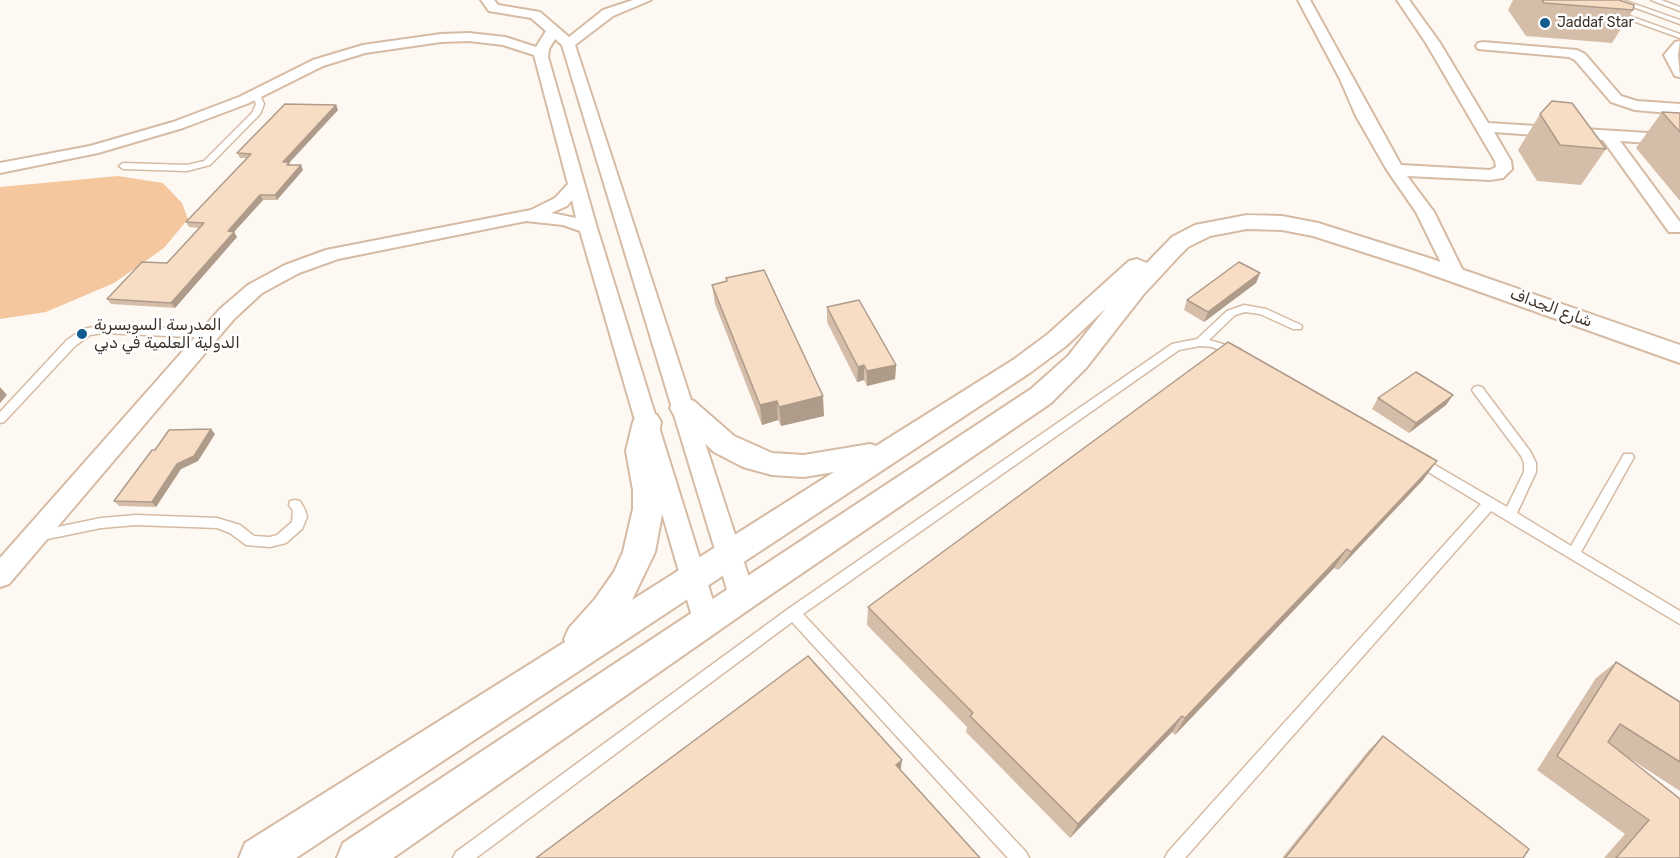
<!DOCTYPE html>
<meta charset="utf-8">
<style>
body{margin:0}
canvas{display:block;background:#fef8f3}
</style>
<canvas width="1680" height="858"></canvas>
<script>
const ctx = document.querySelector('canvas').getContext('2d');
ctx.lineJoin = 'round';
function fill(path, color) { ctx.fillStyle = color; ctx.fill(path, 'evenodd'); }
const poly = rows => new Path2D(rows.map(r => 'M' + r).join(''));
function strokePath(path, color, width, dash) { ctx.strokeStyle = color; ctx.lineWidth = width; ctx.lineCap = dash ? 'butt' : 'round'; ctx.setLineDash(dash || []); ctx.stroke(path); }
function label(font, color, halo, rows, align = 'center') {
  ctx.font = font + ' Rubik,Vazirmatn,sans-serif'; ctx.lineWidth = 5; ctx.setLineDash([]); ctx.textBaseline = 'middle'; ctx.strokeStyle = halo; ctx.fillStyle = color; for (const [text, x, y, turn = 0] of rows) {
    ctx.save(); ctx.translate(x, y); ctx.rotate((+turn || 0) * Math.PI / 180); ctx.textAlign = isNaN(turn) ? turn : align; if (halo) ctx.strokeText(text, 0, 0); ctx.fillText(text, 0, 0); ctx.restore();
  }
}
fill(poly([
 [118,176,163,183,182,203,188,219,164,248,114,283,46,312,0,319,0,187]
]), '#f5c79e');
const service = poly([
 [1614,0,1623,0,1680,20,1680,24,1614,0],
 [1651,0,1661,0,1680,7,1680,11,1651,0],
 [1613,10,1680,34,1680,38,1611,13,1610,12,1613,10],
 [253,92,259,92,264,104,260,114,210,165,187,171,123,169,119,166,123,163,187,165,204,161,252,113,256,104,252,94,253,92],
 [1244,305,1266,309,1301,325,1302,327,1301,329,1293,329,1260,314,1245,312,1235,315,1209,340,1240,349,1242,352,1240,355,1236,356,1212,347,1200,346,1179,350,803,614,1026,852,1029,858,1008,858,792,622,476,858,453,858,456,852,788,609,1172,344,1197,339,1227,311,1244,305],
 [104,325,210,330,215,334,210,338,104,333,90,335,75,346,4,422,0,423,0,412,67,340,83,329,104,325],
 [1478,386,1482,387,1530,451,1536,463,1536,472,1517,513,1571,546,1624,454,1632,454,1634,457,1581,552,1680,611,1680,624,1491,511,1185,858,1165,858,1168,852,1481,504,1415,464,1413,461,1415,458,1423,458,1507,507,1524,472,1524,463,1521,456,1474,393,1472,390,1474,387,1478,386],
 [295,500,300,501,305,510,307,517,302,529,286,543,270,547,246,545,230,533,217,528,136,525,101,528,38,541,33,540,31,536,33,532,38,531,101,518,136,515,217,518,240,525,254,536,270,537,277,535,292,522,293,511,289,505,290,501,295,500]
]);
const minor = poly([
 [481,0,494,0,498,5,540,12,569,37,603,10,633,0,651,0,613,16,575,45,755,596,751,604,742,607,733,604,729,596,562,45,555,39,549,49,548,57,597,228,719,620,716,628,706,632,696,628,693,620,580,231,563,225,526,221,338,259,299,273,262,293,234,319,9,584,0,587,0,558,220,309,248,285,285,265,326,250,531,210,555,198,568,184,534,55,503,45,469,41,441,42,365,53,323,66,249,103,183,128,98,153,0,173,0,163,90,146,173,122,239,97,313,60,363,45,441,34,469,33,505,37,536,47,546,31,531,18,489,11,481,0],
 [572,200,576,218,551,213,567,206,572,200],
 [1298,0,1310,0,1401,165,1490,170,1496,167,1495,161,1426,43,1397,0,1409,0,1440,43,1488,123,1680,135,1680,145,1620,141,1680,222,1680,232,1669,232,1603,140,1494,132,1511,161,1512,169,1503,178,1490,180,1407,176,1434,212,1465,275,1463,279,1456,281,1449,279,1416,212,1387,170,1356,116,1340,79,1298,0],
 [1680,41,1678,55,1680,77,1675,76,1664,55,1675,42,1680,41],
 [1483,42,1577,50,1585,54,1621,96,1637,101,1680,104,1680,114,1635,110,1611,102,1575,60,1569,57,1478,49,1476,46,1478,43,1483,42]
]);
const tertiary = poly([
 [1247,215,1282,216,1318,223,1429,258,1680,345,1680,363,1413,268,1313,236,1282,230,1247,229,1210,236,1188,247,1180,255,1143,295,1086,368,1051,403,754,606,393,858,337,858,343,843,1031,389,1068,356,1106,308,1066,346,1031,372,296,858,239,858,245,843,565,642,564,639,569,628,595,599,614,572,623,552,633,509,633,490,626,451,633,422,637,415,647,412,657,415,661,422,656,451,663,490,663,509,655,552,632,600,834,472,804,477,772,475,743,467,714,452,674,415,670,408,674,401,684,398,694,401,734,436,772,453,804,455,870,444,876,446,1013,360,1048,334,1129,261,1137,259,1147,263,1172,237,1195,225,1247,215]
]);
strokePath(service, '#d6bba4', 3);
strokePath(minor, '#d6bba4', 4);
strokePath(tertiary, '#d6bba4', 4);
fill(service, '#fff');
fill(minor, '#fff');
fill(tertiary, '#fff');
fill(poly([
 [1513,0,1619,0,1633,10,1612,43,1526,36,1508,10],
 [336,105,338,110,289,163,290,165,303,170,277,200,263,200,234,232,237,237,175,308,111,304,107,299,167,263,199,228,189,227,186,222,247,158,240,158,237,153],
 [1662,112,1680,113,1680,201,1636,148],
 [1540,114,1606,149,1581,185,1537,181,1518,150],
 [1260,273,1256,283,1204,322,1184,310,1187,300],
 [726,278,824,416,781,426,778,420,762,425,715,304,712,285,726,282],
 [827,307,896,365,895,379,867,386,864,380,857,382,827,322],
 [1453,395,1446,405,1409,433,1372,409,1378,398],
 [215,434,198,461,181,469,156,507,119,506,114,501],
 [1423,480,1338,570,1334,568,1175,735,1172,732,1070,838,966,732,967,727,867,625,868,607],
 [1616,662,1680,702,1680,791,1629,758,1680,858,1604,858,1625,834,1537,770,1596,678],
 [1383,736,1523,858,1282,858,1368,751]
]), '#d5bea9');
fill(poly([
 [336,105,338,110,289,163,291,167,283,162],
 [301,165,303,170,277,200,275,195],
 [260,195,263,200,234,232,237,237,175,308,171,303,228,231],
 [1260,273,1256,283,1204,322,1208,312],
 [864,365,864,380,857,382,858,367],
 [896,365,895,379,867,386,867,371],
 [0,387,7,395,0,403],
 [1453,395,1446,405,1409,433,1416,423],
 [823,396,824,416,781,426,779,407],
 [777,401,778,420,762,425,760,405],
 [211,429,215,434,198,461,181,469,156,507,152,502,177,464],
 [1437,461,1423,480,1338,570,1351,552],
 [1347,549,1334,568,1175,735,1185,718],
 [1182,716,1172,732,1070,838,1078,824],
 [902,760,900,775,896,765]
]), '#ae9b8a');
const building = poly([
 [1542,0,1619,0,1634,5,1633,10,1544,3,1542,0],
 [1552,101,1572,103,1606,149,1560,145,1540,114,1552,101],
 [285,104,336,105,283,162,289,162,287,165,301,165,275,195,260,195,228,231,234,232,171,303,107,299,142,262,167,263,204,223,186,222,251,154,237,153,285,104],
 [1662,112,1680,113,1680,132,1662,112],
 [1239,262,1260,273,1208,312,1187,300,1239,262],
 [764,270,823,396,779,407,777,401,760,405,712,285,727,281,726,278,764,270],
 [859,300,896,365,867,371,864,365,858,367,827,307,859,300],
 [1228,342,1437,461,1351,552,1347,549,1185,718,1182,716,1078,824,970,716,973,713,868,607,1228,342],
 [1416,372,1453,395,1416,423,1378,398,1416,372],
 [211,429,194,456,177,464,152,502,114,501,152,450,155,450,169,430,211,429],
 [808,656,902,760,896,765,980,858,536,858,808,656],
 [1616,662,1680,702,1680,762,1620,724,1608,742,1680,799,1680,858,1616,858,1649,820,1557,756,1616,662],
 [1383,736,1529,849,1523,858,1285,858,1383,736]
]);
fill(building, '#f8ddc5');
strokePath(building, '#ae9b8a', 1.5);
for (const [x, y, r, color] of [
 [1545,23,6,"#135c90"],
 [82,334,6,"#135c90"]
]) { const dot = new Path2D(); dot.arc(x, y, r, 0, 2 * Math.PI); ctx.fillStyle = color; ctx.fill(dot); strokePath(dot, '#fff', 2); }
label('14px', '#3e332a', '#fff', [
 ["Jaddaf Star",1557,23]
], 'left');
label('16px', '#3e332a', '#fff', [
 ["شارع الجداف",1551,308,20]
]);
label('16px', '#3e332a', '#fff', [
 ["المدرسة السويسرية",94,325],
 ["الدولية العلمية في دبي",94,343]
], 'left');
</script>
